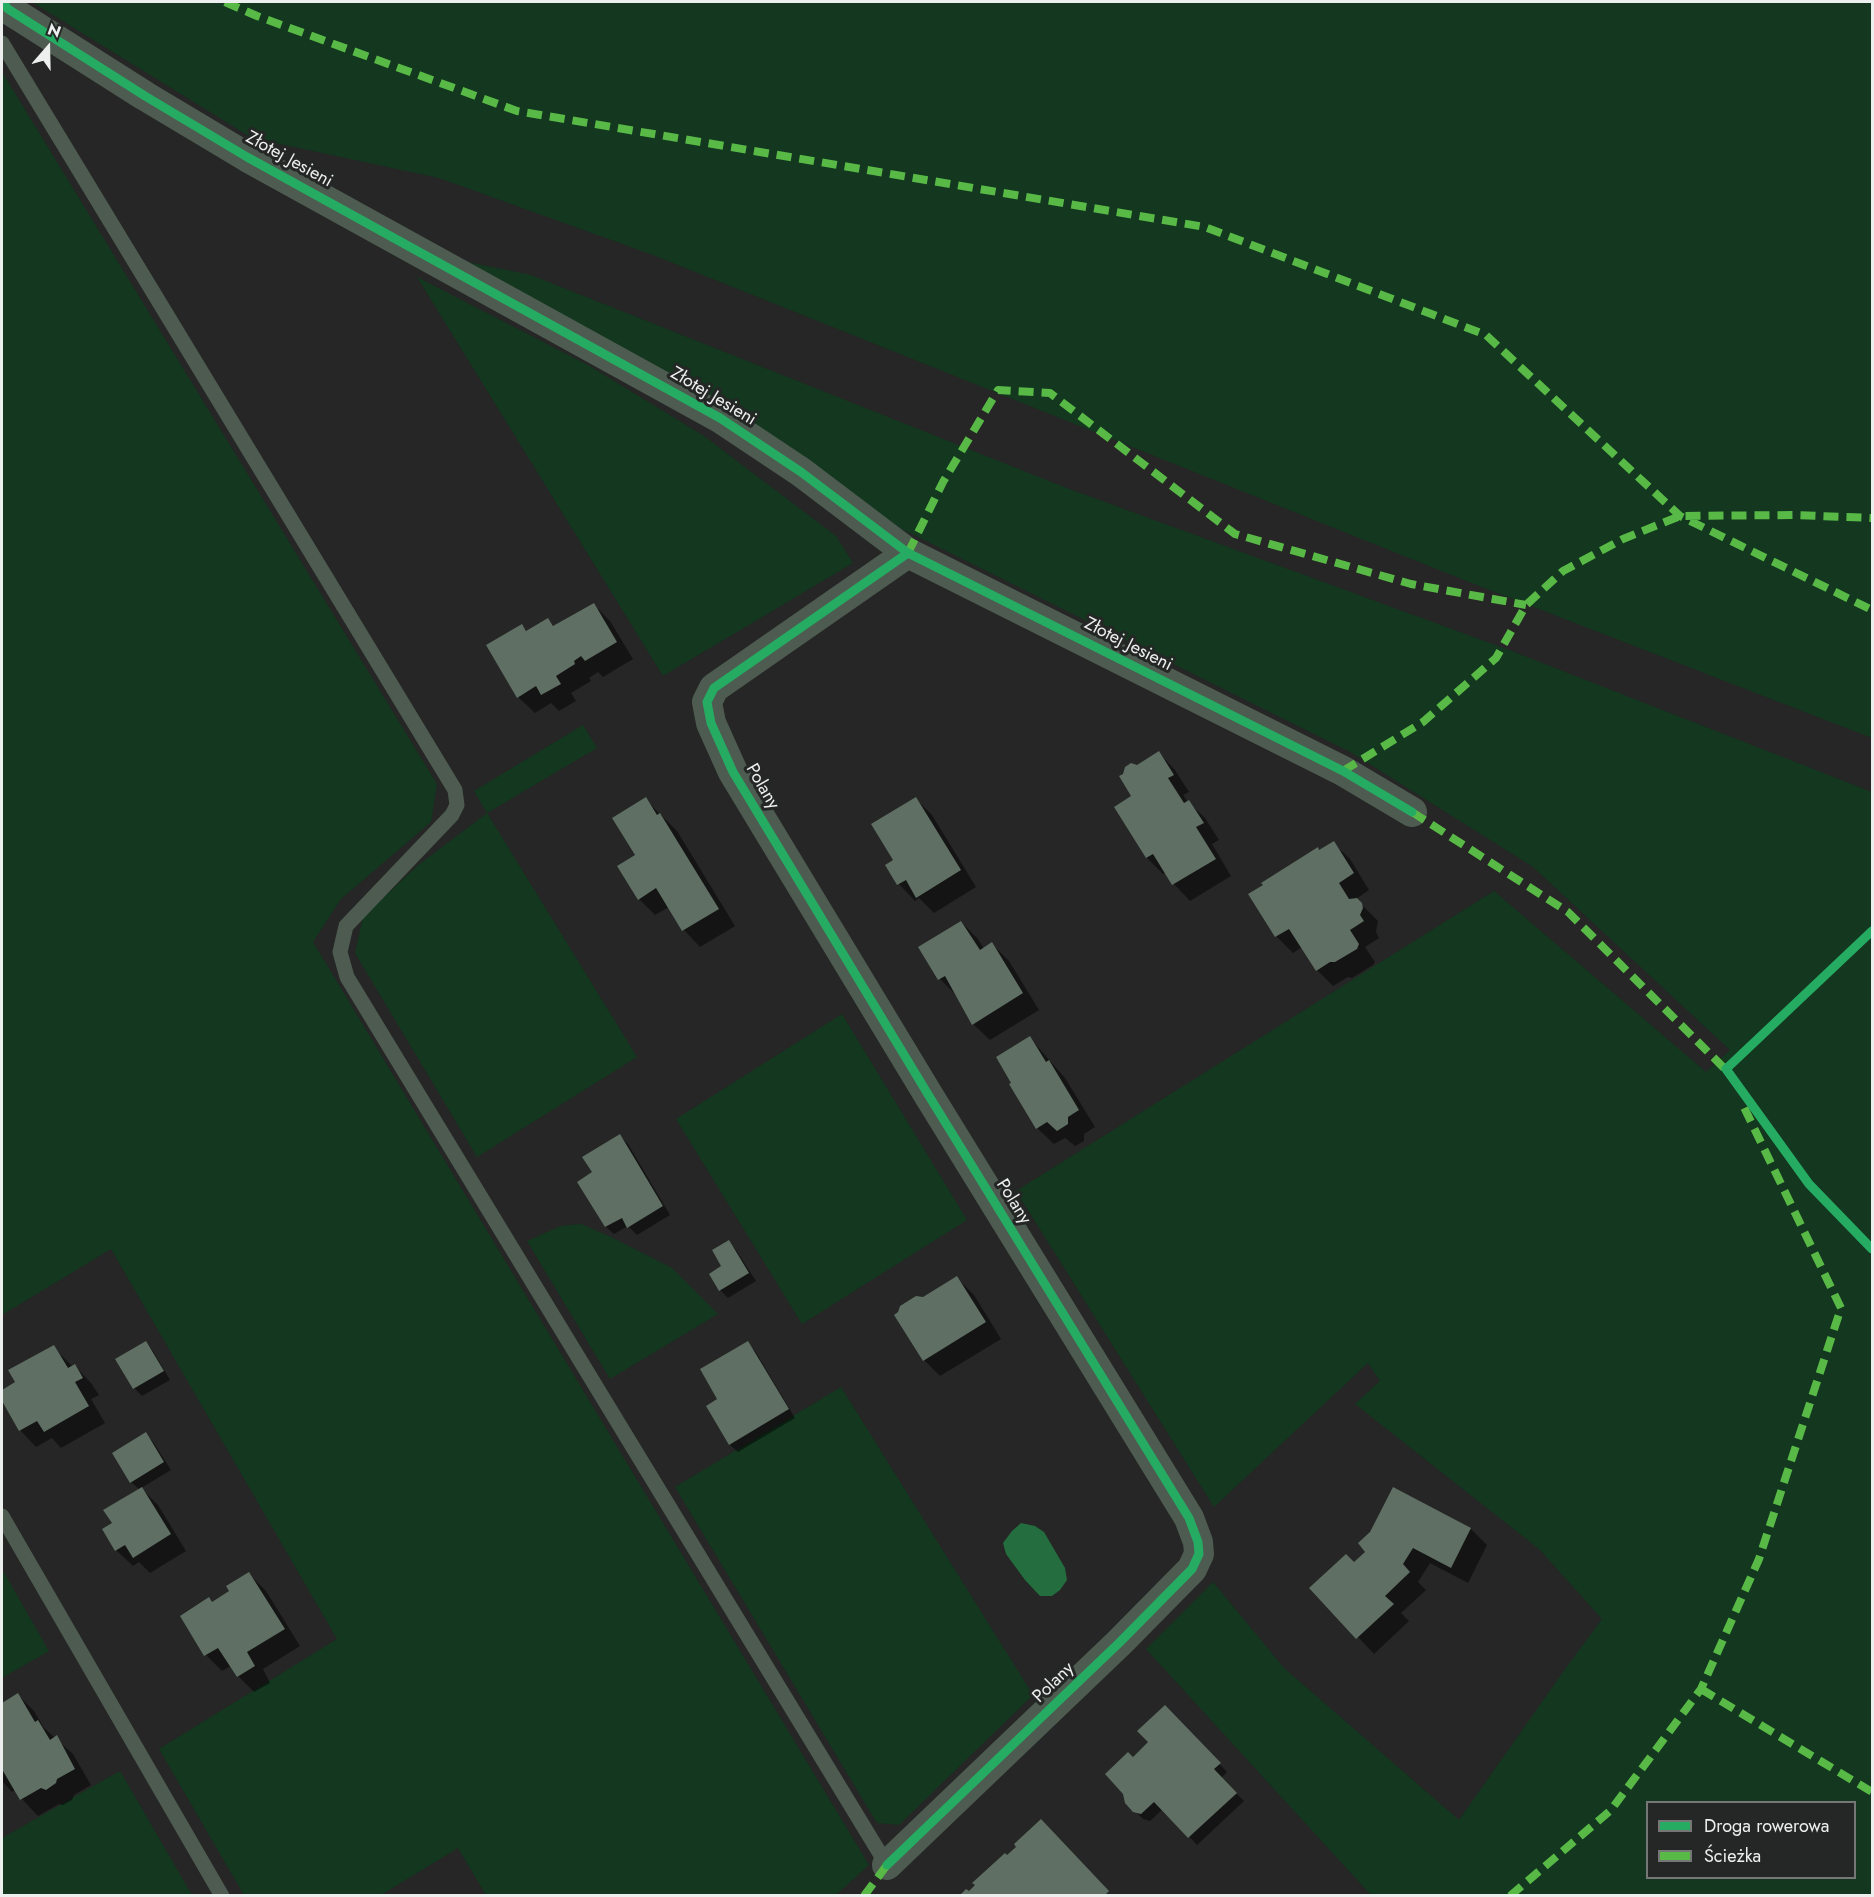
<!DOCTYPE html>
<meta charset="utf-8">
<style>
body{margin:0}
#map{position:relative;width:1874px;height:1897px;overflow:hidden;background:#252625;font-family:Jost,sans-serif}
canvas{display:block}
.frame{position:absolute;inset:0;border:3px solid #edefee;pointer-events:none}
.legend{position:absolute;left:1646px;top:1801px;width:210px;height:78px;box-sizing:border-box;background:#242725;border:2px solid #747775;margin:0;padding:8px 10px;list-style:none;font-size:18px;color:#edefee}
.legend li{display:flex;align-items:center;gap:12px;height:30px}
.legend b{width:30px;border:2px solid #747775}
.north{position:absolute;left:18px;top:18px;width:60px;height:60px;-webkit-text-stroke:4px #242725;paint-order:stroke;rotate:20deg;font-size:16px;font-weight:700;line-height:24px;text-align:center;color:#edefee}
.north::after{content:'';display:block;margin:auto;width:21px;height:27px;background:#edefee;clip-path:polygon(50% 0,100% 100%,50% 72%,0 100%)}
</style>
<div id="map">
<canvas width="1874" height="1897"></canvas>
<div class="frame"></div>
<ul class="legend">
<li><b style="height:8px;background:#26ab63"></b>Droga rowerowa</li>
<li><b style="height:8px;background:#58b947"></b>Ścieżka</li>
</ul>
<div class="north">N</div>
</div>
<script>
const ctx = document.querySelector('canvas').getContext('2d');
ctx.lineJoin = 'round';
function fill(path, color) { ctx.fillStyle = color; ctx.fill(path, 'evenodd'); }
const poly = rows => new Path2D(rows.map(r => 'M' + r).join(''));
function strokePath(path, color, width, dash) { ctx.strokeStyle = color; ctx.lineWidth = width; ctx.lineCap = dash ? 'butt' : 'round'; ctx.setLineDash(dash || []); ctx.stroke(path); }
function label(font, color, halo, rows, align = 'center') {
  ctx.font = font + ' Jost,sans-serif'; ctx.lineWidth = 6; ctx.setLineDash([]); ctx.textBaseline = 'middle'; ctx.strokeStyle = halo; ctx.fillStyle = color; for (const [text, x, y, turn = 0] of rows) {
    ctx.save(); ctx.translate(x, y); ctx.rotate((+turn || 0) * Math.PI / 180); ctx.textAlign = isNaN(turn) ? turn : align; if (halo) ctx.strokeText(text, 0, 0); ctx.fillText(text, 0, 0); ctx.restore();
  }
}
fill(poly([
 [32,2,1872,2,1872,738,1464,580,653,255,439,178,252,138],
 [2,72,437,784,431,822,341,899,313,942,869,1865,836,1895,486,1895,458,1848,381,1895,244,1895,159,1749,337,1639,111,1249,2,1315],
 [468,262,531,275,1064,487,1509,650,1872,792,1872,1895,1371,1895,1146,1649,1213,1582,1284,1668,1459,1820,1563,1672,1602,1619,1539,1549,1355,1404,1380,1381,1368,1363,1214,1507,1016,1191,1494,891,1706,1072,1730,1050,1533,867,1352,753,902,529,743,418],
 [1648,1802,1854,1802,1854,1878,1648,1878],
 [417,277,588,365,704,436,836,536,853,563,663,676],
 [583,725,597,748,487,813,637,1057,477,1157,355,953,363,917,417,866,487,813,474,791],
 [842,1014,967,1220,802,1324,676,1119],
 [581,1224,609,1236,672,1268,718,1314,610,1379,527,1241,561,1226],
 [841,1387,1033,1695,899,1825,877,1823,675,1487],
 [2,1569,49,1651,2,1678],
 [120,1771,192,1895,2,1895,2,1838]
]), '#13371f');
fill(poly([
 [1021,1523,1035,1526,1044,1532,1065,1568,1067,1580,1060,1590,1052,1596,1040,1596,1025,1580,1006,1554,1003,1543,1012,1531]
]), '#246d3e');
fill(poly([
 [594,605,610,621,633,659,603,677,598,672,589,678,591,681,571,693,576,701,559,711,551,703,535,713,518,697,522,626,528,632,548,620,555,627],
 [1159,753,1175,770,1189,792,1183,795,1188,802,1205,818,1219,840,1212,844,1231,876,1190,901,1174,884,1166,873,1163,874,1147,858,1133,797,1138,766],
 [645,799,677,831,735,926,700,947,684,930,669,907,655,915,639,899,637,855],
 [916,799,932,815,976,887,934,913,919,898,915,901,899,884,887,865,895,861],
 [1333,843,1350,859,1369,890,1356,899,1378,921,1376,932,1379,938,1365,947,1375,962,1373,965,1352,978,1348,977,1333,986,1317,970,1302,947,1293,953,1276,936,1250,894,1318,849,1320,851],
 [961,922,978,939,984,949,992,944,1009,961,1039,1010,990,1040,973,1024,956,995,940,979],
 [1030,1038,1065,1078,1095,1127,1084,1134,1084,1141,1075,1146,1065,1138,1054,1144,1037,1128],
 [620,1136,628,1144,670,1215,637,1235,628,1226,614,1234,606,1227,579,1182,594,1173],
 [729,1242,736,1250,756,1281,728,1298,720,1290],
 [957,1278,974,1295,1001,1339,940,1376,924,1360,923,1299],
 [146,1343,153,1351,170,1380,142,1396,134,1388,117,1360],
 [747,1343,755,1351,795,1418,738,1452,730,1445,708,1406,719,1399],
 [53,1347,73,1367,75,1366,91,1383,99,1395,91,1399,105,1423,61,1448,52,1438,36,1447,20,1430,2,1398,2,1392,17,1383],
 [145,1434,153,1442,171,1470,141,1488,158,1505,186,1551,150,1573,139,1562,133,1566,116,1550,114,1524,140,1490,131,1482],
 [1471,1529,1487,1545,1468,1583,1430,1563,1418,1582,1426,1590,1401,1613,1409,1621,1374,1654,1312,1588,1355,1564],
 [249,1574,266,1591,300,1646,263,1669,270,1683,254,1692,238,1676,231,1666,222,1671,206,1655,213,1604,232,1592],
 [18,1695,34,1711,44,1728,73,1754,91,1785,74,1795,72,1800,63,1805,59,1804,38,1816,22,1799,16,1789,12,1792,2,1781,2,1704],
 [1165,1707,1227,1772,1221,1778,1244,1801,1197,1845,1163,1809,1150,1821,1143,1819,1127,1802,1133,1759,1150,1742]
]), '#0007');
fill(poly([
 [594,603,617,642,585,661,581,656,574,661,575,664,556,676,561,684,541,695,536,686,517,698,486,645,522,624,526,631,548,618,553,626],
 [1159,751,1174,775,1168,778,1184,803,1189,800,1204,823,1196,827,1216,859,1172,885,1153,854,1146,858,1114,807,1131,796,1119,776,1123,774,1125,767,1131,763,1137,765],
 [646,797,657,815,660,813,719,909,682,931,656,888,638,900,617,866,635,855,612,818],
 [916,797,961,870,916,898,906,880,897,885,885,865,893,860,871,824],
 [1334,841,1354,873,1339,883,1349,899,1357,898,1362,903,1363,908,1360,915,1364,921,1350,930,1359,944,1357,949,1335,962,1330,962,1316,971,1289,929,1275,937,1248,894,1263,885,1261,883,1318,847,1319,850],
 [961,921,980,950,992,942,1023,993,972,1025,945,976,938,980,918,947],
 [1030,1036,1046,1062,1049,1060,1079,1110,1068,1117,1068,1124,1057,1131,1047,1122,1036,1129,1009,1084,1011,1083,996,1057],
 [620,1134,663,1206,627,1228,622,1218,605,1227,577,1182,592,1172,582,1157],
 [729,1240,749,1273,719,1291,709,1274,721,1266,712,1250],
 [957,1276,986,1322,923,1361,894,1315,898,1312,900,1306,916,1296,923,1297],
 [146,1341,164,1371,133,1389,115,1359],
 [748,1341,789,1409,729,1445,706,1406,717,1399,700,1369],
 [54,1345,68,1368,75,1364,83,1378,75,1382,89,1406,44,1432,37,1421,19,1431,2,1401,2,1390,15,1382,8,1370],
 [146,1432,164,1462,130,1483,112,1453],
 [142,1487,171,1534,133,1558,125,1545,115,1551,102,1529,112,1523,103,1510],
 [1393,1487,1471,1528,1451,1568,1413,1548,1403,1564,1410,1572,1385,1596,1394,1604,1356,1639,1309,1588,1346,1554,1354,1562,1365,1552,1358,1543,1370,1532],
 [249,1572,285,1629,247,1652,255,1666,237,1677,218,1648,204,1656,180,1616,209,1597,212,1602,229,1591,226,1586],
 [18,1693,35,1722,38,1720,50,1740,57,1735,75,1769,57,1779,56,1783,46,1790,41,1788,20,1800,3,1771,2,1772,2,1703],
 [1165,1705,1221,1763,1214,1769,1237,1793,1188,1838,1154,1802,1141,1814,1133,1812,1125,1803,1123,1794,1105,1774,1128,1752,1133,1757,1148,1742,1137,1731],
 [1041,1819,1109,1891,1104,1896,959,1896,966,1889,969,1891,975,1885,972,1883,1005,1853,1007,1855,1016,1847,1014,1844]
]), '#5f6f63');
strokePath(poly([
 [2,43,455,790,457,805,452,815,346,926,340,952,347,977,887,1865],
 [2,1516,222,1896]
]), '#4d5b50', 15);
strokePath(poly([
 [2,2,8,9,145,96,247,157,720,418,801,472,908,553,1343,771,1412,812],
 [887,1865,1120,1642,1192,1569,1199,1554,1198,1542,1189,1518,929,1096,733,772,711,723,707,702,714,688,908,553]
]), '#4d5b50', 30);
strokePath(poly([
 [225,2,257,16,517,111,1205,227,1486,335,1680,516,1872,610],
 [908,553,943,482,998,390,1050,393,1235,534,1411,584,1526,605],
 [1343,771,1423,722,1496,658,1526,605,1563,571,1623,539,1680,516,1793,515,1872,518],
 [1412,812,1568,912,1729,1073],
 [1701,1689,1872,1792],
 [864,1896,887,1865],
 [1510,1896,1611,1810,1701,1689,1759,1559,1841,1308,1741,1101]
]), '#58b947', 8, [15, 8]);
strokePath(poly([
 [2,2,8,9,145,96,247,157,720,418,801,472,908,553,1343,771,1412,812],
 [1872,931,1726,1069,1809,1184,1872,1249],
 [887,1865,1120,1642,1192,1569,1199,1554,1198,1542,1189,1518,929,1096,733,772,711,723,707,702,714,688,908,553]
]), '#26ab63', 9);
label('18px', '#edefee', '#242725', [
 ["Złotej Jesieni",289,160,29],
 ["Złotej Jesieni",713,397,31],
 ["Złotej Jesieni",1128,645,27],
 ["Polany",762,787,60],
 ["Polany",1013,1202,58],
 ["Polany",1054,1683,-44]
]);
</script>
